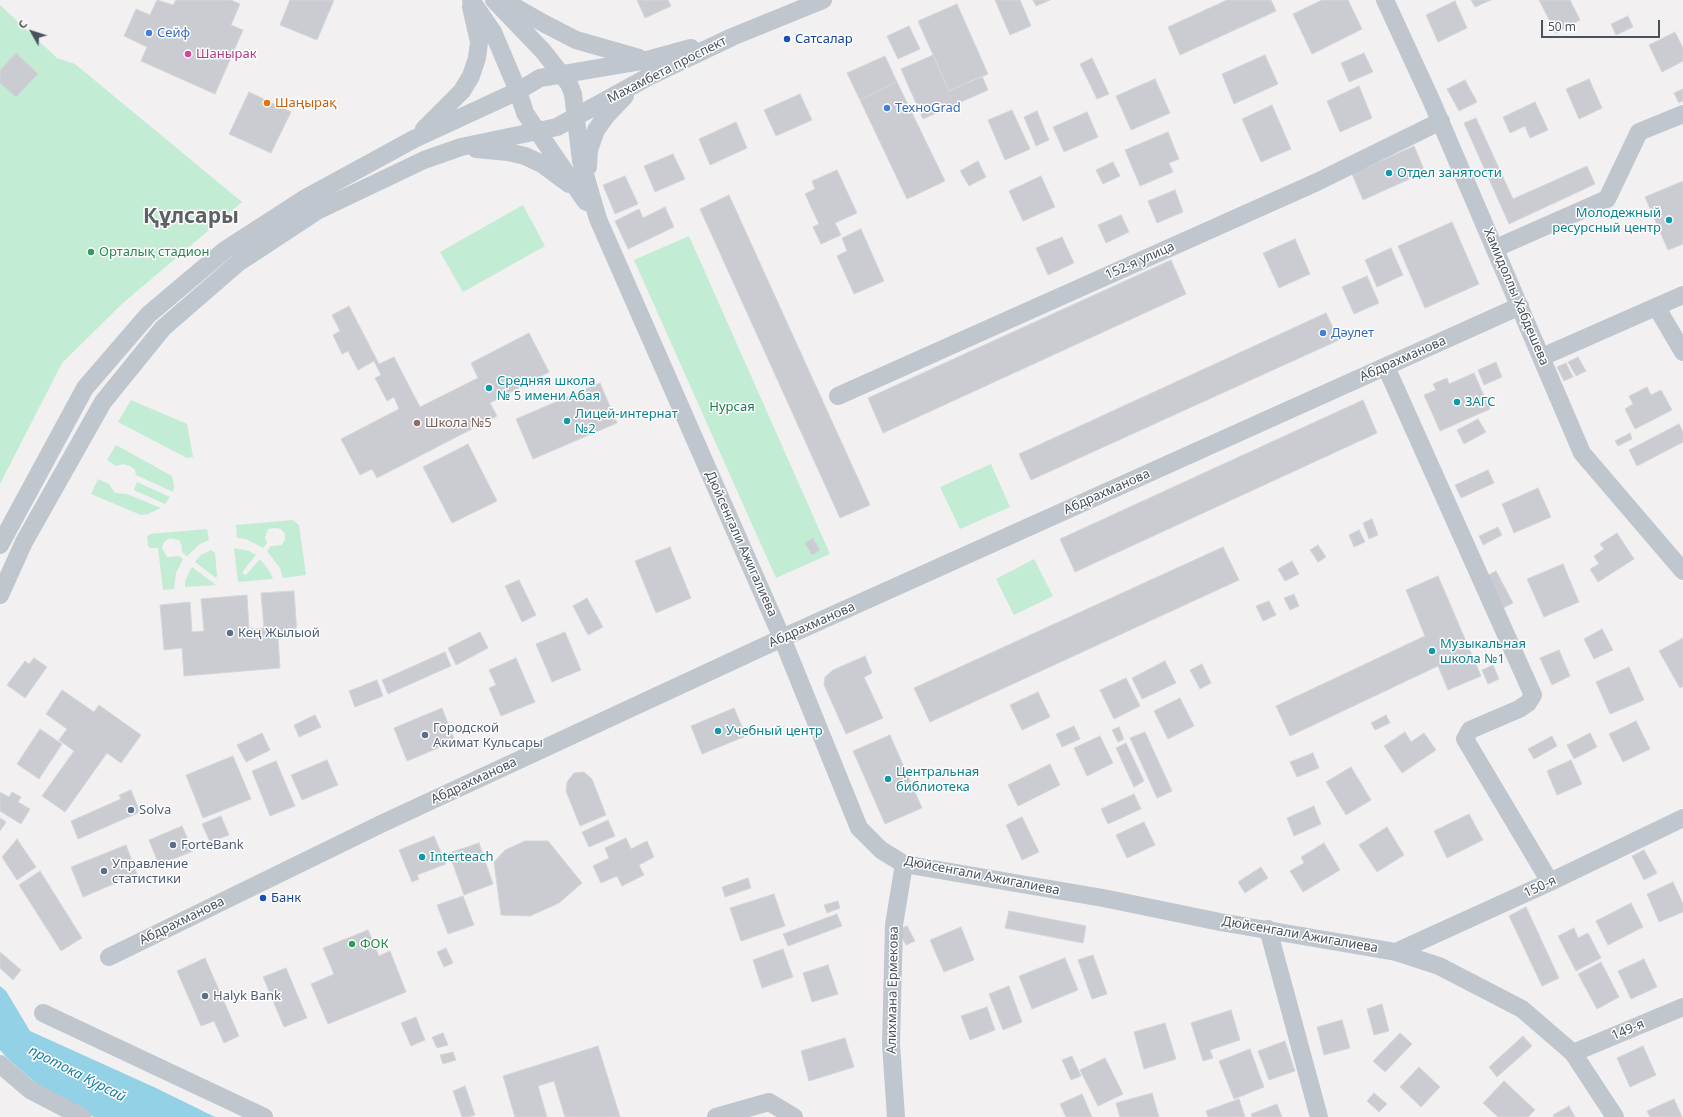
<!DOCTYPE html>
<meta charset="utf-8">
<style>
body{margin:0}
#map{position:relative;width:1683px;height:1117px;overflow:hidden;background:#f2f0f0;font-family:"Noto Sans",sans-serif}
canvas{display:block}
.north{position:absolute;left:12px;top:12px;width:40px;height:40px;-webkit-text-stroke:3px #fff;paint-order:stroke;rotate:309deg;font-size:11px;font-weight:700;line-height:16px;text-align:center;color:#49525c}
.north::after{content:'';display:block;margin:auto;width:14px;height:18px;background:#49525c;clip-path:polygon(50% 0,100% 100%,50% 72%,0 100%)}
.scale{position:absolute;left:1541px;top:20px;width:119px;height:18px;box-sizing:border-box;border:2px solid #49525c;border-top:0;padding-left:5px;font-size:12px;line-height:14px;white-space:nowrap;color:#49525c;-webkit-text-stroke:3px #fff;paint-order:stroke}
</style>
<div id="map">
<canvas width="1683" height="1117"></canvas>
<div class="north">С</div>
<div class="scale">50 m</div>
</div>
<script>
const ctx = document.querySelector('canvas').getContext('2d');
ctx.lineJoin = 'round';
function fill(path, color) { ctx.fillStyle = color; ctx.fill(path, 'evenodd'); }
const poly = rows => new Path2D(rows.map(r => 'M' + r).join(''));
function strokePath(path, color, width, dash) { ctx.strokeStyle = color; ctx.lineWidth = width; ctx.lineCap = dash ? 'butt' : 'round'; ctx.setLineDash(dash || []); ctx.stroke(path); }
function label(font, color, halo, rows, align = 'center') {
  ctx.font = font + ' "Noto Sans",sans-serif'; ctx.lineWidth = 3; ctx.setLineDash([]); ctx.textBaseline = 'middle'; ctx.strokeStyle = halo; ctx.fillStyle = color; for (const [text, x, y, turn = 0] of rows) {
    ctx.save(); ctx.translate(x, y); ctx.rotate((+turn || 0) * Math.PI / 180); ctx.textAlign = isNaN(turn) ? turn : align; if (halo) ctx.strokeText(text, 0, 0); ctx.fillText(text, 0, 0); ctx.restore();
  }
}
fill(poly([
 [0,5,57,58,75,64,242,202,123,303,62,363,0,484],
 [523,205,545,246,463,292,440,252],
 [689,236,830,554,776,578,634,260],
 [131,400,187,424,193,457,187,458,118,422],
 [116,445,172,476,174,485,173,492,136,475,135,470,130,466,123,464,116,466,107,460],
 [991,464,1010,507,960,529,940,487],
 [98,479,109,484,115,493,127,494,161,508,148,514,141,515,91,494],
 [137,482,170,497,165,504,134,490],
 [293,520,299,525,306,575,283,578,280,568,267,551,271,546,282,545,285,539,285,534,281,529,275,528,268,529,265,538,267,543,263,548,246,539,237,538,236,525],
 [207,529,209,540,200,544,187,556,182,552,182,546,179,540,170,538,164,542,162,548,167,557,179,556,183,559,176,573,174,589,163,590,158,548,150,548,148,545,147,537,150,534],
 [234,548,249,551,256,555,243,571,243,574,246,575,260,559,270,572,273,579,238,582],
 [211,550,215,553,217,576,216,578,195,562,201,555],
 [1034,559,1053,596,1014,615,996,579],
 [192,567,216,585,185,587,185,581]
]), '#c2ecd4');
fill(poly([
 [0,986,6,991,30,1031,156,1088,215,1117,94,1117,46,1092,6,1057,0,1050]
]), '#92d1e6');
const building = poly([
 [157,0,173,5,176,0,231,0,240,4,231,25,243,30,215,94,141,61,147,47,124,36,136,9,150,15,157,0],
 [290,0,334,0,317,40,280,25,290,0],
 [637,0,668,0,671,6,645,18,637,0],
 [995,0,1020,0,1031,26,1010,35,995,0],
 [1033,0,1050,0,1036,6,1033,0],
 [1227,0,1271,0,1276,11,1180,55,1168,27,1227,0],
 [1322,0,1348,0,1362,29,1312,54,1293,14,1322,0],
 [1471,0,1491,0,1475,7,1471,0],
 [1539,0,1570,0,1580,20,1556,33,1539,0],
 [1455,1,1467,28,1438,42,1426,15,1455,1],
 [957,4,988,74,949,91,918,21,957,4],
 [1628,16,1633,27,1616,35,1611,24,1628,16],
 [909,26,920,49,898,59,887,36,909,26],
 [1675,32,1683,48,1683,61,1662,72,1649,45,1675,32],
 [16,53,38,74,16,97,0,83,0,70,16,53],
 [1364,53,1373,72,1349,82,1341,63,1364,53],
 [933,55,949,91,982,76,988,90,923,119,901,69,933,55],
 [1265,55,1278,84,1234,104,1222,74,1265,55],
 [885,56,897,82,860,100,847,73,885,56],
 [1092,58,1109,94,1097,99,1080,64,1092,58],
 [1155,79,1170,113,1131,130,1116,96,1155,79],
 [1589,79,1602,108,1579,119,1566,89,1589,79],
 [1465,80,1477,102,1459,111,1447,89,1465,80],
 [897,82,945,181,907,199,860,100,897,82],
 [1359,86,1372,118,1340,132,1327,101,1359,86],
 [1683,89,1683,101,1679,103,1674,93,1683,89],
 [249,92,291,112,271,153,229,134,249,92],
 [800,94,812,120,776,136,764,110,800,94],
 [1535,102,1548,130,1530,138,1525,126,1510,133,1503,117,1535,102],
 [1272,105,1291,149,1261,162,1242,119,1272,105],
 [1012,110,1030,149,1005,160,988,120,1012,110],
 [1037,111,1049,140,1036,146,1024,117,1037,111],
 [1087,112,1098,137,1064,152,1053,127,1087,112],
 [1476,118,1513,199,1587,166,1595,184,1509,224,1464,123,1476,118],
 [736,122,747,148,710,165,699,139,736,122],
 [1168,132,1179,159,1169,163,1173,172,1140,186,1125,150,1168,132],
 [1414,146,1425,172,1363,200,1352,174,1414,146],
 [673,154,685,179,655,192,644,166,673,154],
 [978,161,986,177,969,186,960,171,978,161],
 [1113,162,1120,176,1103,184,1096,170,1113,162],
 [837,170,857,213,835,223,841,235,821,244,813,227,819,224,805,194,815,189,812,181,837,170],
 [625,176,638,204,615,214,603,185,625,176],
 [1041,176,1055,207,1023,221,1009,191,1041,176],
 [1683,181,1683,244,1668,250,1645,197,1683,181],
 [1175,190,1183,212,1157,223,1148,201,1175,190],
 [729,195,870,505,840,518,700,209,729,195],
 [665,207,674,227,628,249,615,221,639,209,643,218,665,207],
 [1121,215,1129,232,1106,243,1098,225,1121,215],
 [1452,222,1479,284,1425,308,1398,246,1452,222],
 [861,229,884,281,854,294,837,256,847,251,842,238,861,229],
 [1062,237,1074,263,1048,275,1036,248,1062,237],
 [1295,239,1310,274,1279,288,1263,253,1295,239],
 [1391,248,1403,275,1377,287,1365,260,1391,248],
 [1171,260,1186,294,883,433,868,398,1171,260],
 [1367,276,1379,303,1354,314,1342,287,1367,276],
 [349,306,379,364,394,357,420,407,478,378,471,363,529,333,549,372,490,403,497,416,377,478,372,469,360,475,341,439,399,409,394,397,387,401,375,378,381,375,374,361,358,370,348,351,342,354,333,335,340,331,332,315,349,306],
 [1326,313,1339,340,1031,480,1019,454,1326,313],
 [1578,357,1586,371,1576,376,1568,362,1578,357],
 [1496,362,1502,377,1484,385,1478,370,1496,362],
 [1566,363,1573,377,1564,381,1557,367,1566,363],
 [1474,373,1490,409,1440,431,1424,395,1436,390,1433,384,1447,378,1449,384,1474,373],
 [600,383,617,423,533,459,516,419,600,383],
 [1647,387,1651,395,1661,390,1672,410,1635,429,1625,409,1633,404,1629,396,1647,387],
 [1363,400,1377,433,1075,572,1060,539,1363,400],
 [1478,419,1486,432,1464,444,1457,430,1478,419],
 [1679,424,1683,432,1683,442,1637,466,1629,450,1679,424],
 [1630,433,1632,439,1618,446,1615,441,1630,433],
 [468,444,497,501,452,523,423,467,468,444],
 [1488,470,1494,483,1461,498,1455,485,1488,470],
 [1538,488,1551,517,1514,533,1502,504,1538,488],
 [1372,519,1378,535,1369,539,1363,523,1372,519],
 [1498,527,1502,535,1483,545,1479,536,1498,527],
 [1359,530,1365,542,1354,547,1349,535,1359,530],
 [1617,533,1634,559,1598,582,1590,569,1599,564,1594,556,1604,549,1600,544,1617,533],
 [813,538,820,550,812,555,805,543,813,538],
 [1318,545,1326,557,1318,562,1310,550,1318,545],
 [670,547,691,598,656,613,635,561,670,547],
 [1223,547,1239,580,930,722,914,688,1223,547],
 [1292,561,1299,574,1285,581,1278,569,1292,561],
 [1563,564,1579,602,1544,617,1527,579,1563,564],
 [1496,571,1513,603,1501,609,1485,577,1496,571],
 [1438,576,1481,676,1448,690,1438,666,1290,736,1276,706,1425,636,1406,590,1438,576],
 [519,580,536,615,522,622,505,586,519,580],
 [294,591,297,635,278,637,280,668,184,676,182,648,164,650,160,605,190,602,192,632,204,631,201,599,247,595,249,629,264,628,261,593,294,591],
 [1294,594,1299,606,1290,610,1284,598,1294,594],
 [587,598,603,627,588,635,573,606,587,598],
 [1269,601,1276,615,1263,621,1256,606,1269,601],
 [1602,629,1613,650,1594,659,1584,639,1602,629],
 [480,632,488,648,456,665,448,648,480,632],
 [565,632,581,670,552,682,536,644,565,632],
 [1683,638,1683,686,1680,688,1659,651,1683,638],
 [1559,650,1570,676,1552,685,1540,658,1559,650],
 [445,652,451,666,388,694,382,680,445,652],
 [865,656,872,673,864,677,883,718,846,734,824,685,825,677,833,670,865,656],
 [34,658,47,667,25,698,7,685,25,661,29,664,34,658],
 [516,658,535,702,501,716,489,688,496,685,489,670,516,658],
 [1165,661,1176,683,1142,699,1132,678,1165,661],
 [1202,664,1211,683,1200,689,1190,670,1202,664],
 [1493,665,1499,679,1488,684,1482,670,1493,665],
 [1629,667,1644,700,1610,714,1596,682,1629,667],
 [1126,678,1140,706,1114,719,1100,690,1126,678],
 [377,680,383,696,355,707,349,691,377,680],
 [62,690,94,712,99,705,141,735,121,763,107,753,65,812,42,796,74,751,59,740,67,729,46,714,62,690],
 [1038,692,1050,717,1022,730,1010,705,1038,692],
 [1180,698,1194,726,1168,739,1154,711,1180,698],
 [442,708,455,741,407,761,394,728,442,708],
 [734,708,746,736,702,754,691,726,734,708],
 [315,715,321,727,299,737,294,725,315,715],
 [1386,715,1390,723,1375,730,1371,723,1386,715],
 [1636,721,1650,749,1623,762,1609,734,1636,721],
 [1074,726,1080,739,1062,747,1056,734,1074,726],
 [1119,727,1124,739,1118,742,1112,730,1119,727],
 [40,729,62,744,39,779,17,764,40,729],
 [1145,732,1172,791,1157,798,1130,738,1145,732],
 [1405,732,1411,742,1424,733,1436,750,1402,773,1384,746,1405,732],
 [262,733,270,750,246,762,237,745,262,733],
 [1590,733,1597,747,1574,759,1567,745,1590,733],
 [890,735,922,808,885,824,853,751,890,735],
 [1100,736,1113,763,1087,776,1074,748,1100,736],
 [1552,736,1557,746,1534,759,1528,749,1552,736],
 [1126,743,1144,781,1134,787,1116,748,1126,743],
 [1313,753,1319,768,1297,777,1290,762,1313,753],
 [233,756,251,799,203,818,186,775,233,756],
 [327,760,338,785,302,800,291,775,327,760],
 [1571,760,1582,784,1557,795,1547,771,1571,760],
 [276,761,295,806,270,816,252,771,276,761],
 [1050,764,1060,785,1018,806,1008,785,1050,764],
 [1351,767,1371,800,1346,815,1326,782,1351,767],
 [584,772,592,779,606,815,580,826,566,791,567,782,574,773,584,772],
 [131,790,140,812,78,839,71,821,121,799,119,795,131,790],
 [0,792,9,797,12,792,21,797,18,802,30,809,21,824,0,811,0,792],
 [1134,794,1141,809,1108,824,1101,809,1134,794],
 [1314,806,1321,824,1294,836,1287,818,1314,806],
 [1469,814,1483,840,1447,858,1434,831,1469,814],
 [221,816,229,835,210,842,202,824,221,816],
 [1022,817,1039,852,1022,860,1006,825,1022,817],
 [0,818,6,822,0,831,0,818],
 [608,820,615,836,589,847,582,832,608,820],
 [1144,822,1155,845,1127,858,1116,835,1144,822],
 [182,826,193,851,159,865,149,840,182,826],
 [1387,827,1404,855,1377,872,1359,845,1387,827],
 [434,836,446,864,417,875,419,879,412,882,399,850,434,836],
 [626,838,631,849,647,841,654,857,639,865,644,875,622,886,617,876,601,883,593,866,609,858,605,848,626,838],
 [17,839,36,867,17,880,2,857,17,839],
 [525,841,548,841,582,883,559,903,530,916,501,915,494,862,505,850,525,841],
 [479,843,493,884,464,895,449,853,479,843],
 [1324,843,1340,870,1303,892,1290,871,1304,863,1301,857,1324,843],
 [126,845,137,874,83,897,71,867,126,845],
 [1644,850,1657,873,1644,880,1632,856,1644,850],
 [1261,867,1268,878,1245,893,1238,882,1261,867],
 [40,871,82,938,61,951,19,885,40,871],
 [748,878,751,888,725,897,722,887,748,878],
 [1673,882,1683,904,1683,912,1659,922,1647,894,1673,882],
 [774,894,785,926,741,941,730,908,774,894],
 [463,896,474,925,448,934,437,905,463,896],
 [838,901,840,908,827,913,824,905,838,901],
 [1631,903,1643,927,1608,945,1596,921,1631,903],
 [1526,907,1559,978,1542,986,1509,916,1526,907],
 [1009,911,1086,926,1083,943,1005,928,1009,911],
 [837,914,842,926,788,946,783,934,837,914],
 [907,926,915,941,906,945,898,930,907,926],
 [961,927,974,960,944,972,930,940,961,927],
 [1574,928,1578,938,1588,933,1601,958,1576,971,1558,936,1574,928],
 [368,930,379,956,390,951,406,992,328,1024,311,984,334,974,323,948,368,930],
 [446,948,453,963,444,967,437,952,446,948],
 [783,949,793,977,762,988,753,960,783,949],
 [0,952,21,970,13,980,0,968,0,952],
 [1093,955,1107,994,1092,999,1078,960,1093,955],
 [205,958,239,1036,224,1043,214,1021,201,1026,177,971,205,958],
 [1065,958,1078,990,1032,1009,1019,976,1065,958],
 [1644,959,1657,987,1631,999,1618,971,1644,959],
 [1601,962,1619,997,1597,1009,1578,974,1601,962],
 [828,965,838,994,812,1002,803,973,828,965],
 [286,968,307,1018,284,1027,263,977,286,968],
 [1009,986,1022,1022,1003,1030,989,994,1009,986],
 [1382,1004,1389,1031,1374,1035,1367,1009,1382,1004],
 [987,1007,995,1030,970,1040,961,1016,987,1007],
 [1231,1010,1240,1040,1210,1050,1213,1058,1203,1061,1191,1023,1231,1010],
 [416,1017,425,1040,411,1046,401,1023,416,1017],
 [1342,1020,1350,1048,1324,1055,1317,1027,1342,1020],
 [1165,1023,1176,1059,1144,1069,1134,1032,1165,1023],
 [443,1033,448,1045,437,1048,432,1037,443,1033],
 [1400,1033,1412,1044,1385,1072,1373,1061,1400,1033],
 [1523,1036,1532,1046,1497,1077,1489,1067,1523,1036],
 [845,1038,854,1067,809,1081,801,1051,845,1038],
 [1285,1041,1295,1071,1269,1080,1258,1051,1285,1041],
 [598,1046,620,1117,565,1117,554,1081,538,1086,547,1117,515,1117,503,1076,598,1046],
 [1643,1046,1656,1075,1630,1087,1617,1058,1643,1046],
 [1250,1049,1264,1087,1234,1099,1219,1061,1250,1049],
 [453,1052,456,1060,443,1064,440,1055,453,1052],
 [1072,1056,1081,1076,1071,1080,1062,1060,1072,1056],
 [1105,1058,1123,1094,1098,1106,1080,1070,1105,1058],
 [1419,1067,1440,1087,1421,1107,1400,1087,1419,1067],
 [1504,1081,1535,1110,1528,1117,1498,1117,1483,1103,1504,1081],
 [465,1086,475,1115,468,1117,462,1117,453,1091,465,1086],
 [1152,1093,1159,1117,1120,1117,1116,1103,1152,1093],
 [1374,1093,1387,1104,1379,1112,1367,1101,1374,1093],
 [1082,1094,1092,1117,1066,1117,1060,1104,1082,1094],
 [1239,1099,1245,1117,1208,1117,1206,1111,1239,1099],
 [1674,1099,1682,1117,1650,1117,1647,1111,1674,1099],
 [1277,1104,1282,1117,1252,1117,1251,1114,1277,1104],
 [1569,1106,1575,1117,1554,1117,1553,1115,1569,1106]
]);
fill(building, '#caccd2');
strokePath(building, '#d4d6db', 1);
strokePath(poly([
 [471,0,493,32,518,91,525,113,586,202],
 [494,0,543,51,569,84,573,94,581,161,598,219,782,638,859,828,881,850,904,864,1103,898,1220,922,1396,952,1439,966,1522,1009,1573,1053,1615,1117],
 [1385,0,1432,102,1582,453,1683,571],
 [506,2,545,24,576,40,639,58],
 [424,129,462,91,471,76,477,58,479,42,471,7],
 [476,149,508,152,525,156,542,164,569,184],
 [588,167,589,150,596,130,606,116,625,96],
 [1496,248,1607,199,1639,132,1683,114],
 [1657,308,1683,352],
 [1542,357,1683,295],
 [1386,367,1533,695,1528,703,1519,709,1470,730,1465,739,1550,882],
 [838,396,1317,182,1441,121],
 [0,545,85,388,148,315,225,250,304,199,414,139,518,91,540,78,647,60,691,48],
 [0,595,24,542,103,402,163,328,238,263,317,211,424,160,461,147,557,127,650,76,732,37,823,0],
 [1268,929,1319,1117],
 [1396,952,1550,882,1683,818],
 [109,957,381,824,782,638,1520,306],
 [43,1013,264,1117],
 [1573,1053,1683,1007],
 [0,1064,30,1090,82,1117],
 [716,1117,769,1102,794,1117],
 [896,1117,891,1044,894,925,904,864]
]), '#bfc6cd', 18);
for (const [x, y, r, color] of [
 [149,33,4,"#3f7fe0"],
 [787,39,4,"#1a4fb4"],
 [188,54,4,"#d1479c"],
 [267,103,4,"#e8710a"],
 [887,108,4,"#3f7fe0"],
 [1389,173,4,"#0f9aa8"],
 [1669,220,4,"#0f9aa8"],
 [91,252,4,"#2e9e5b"],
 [1323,333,4,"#3f7fe0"],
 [489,388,4,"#0f9aa8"],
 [1457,402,4,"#0f9aa8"],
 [567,421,4,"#0f9aa8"],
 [417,423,4,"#8d6e63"],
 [230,633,4,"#5c6f8a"],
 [1432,651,4,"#0f9aa8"],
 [718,731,4,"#0f9aa8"],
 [425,735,4,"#5c6f8a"],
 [888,779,4,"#0f9aa8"],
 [131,810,4,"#5c6f8a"],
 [173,845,4,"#5c6f8a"],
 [422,857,4,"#0f9aa8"],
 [104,871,4,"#5c6f8a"],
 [263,898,4,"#1a4fb4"],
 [352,944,4,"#2e9e5b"],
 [205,996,4,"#5c6f8a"]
]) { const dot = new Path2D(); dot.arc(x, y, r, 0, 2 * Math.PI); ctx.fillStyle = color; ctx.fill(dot); strokePath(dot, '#fff', 1.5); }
label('13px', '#366cbe', '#fff', [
 ["Сейф",157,33],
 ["ТехноGrad",895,108],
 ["Дәулет",1331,333]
], 'left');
label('13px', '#164399', '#fff', [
 ["Сатсалар",795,39],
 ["Банк",271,898]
], 'left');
label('13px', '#b23c85', '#fff', [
 ["Шанырак",196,54]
], 'left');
label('13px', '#49525c', '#fff', [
 ["Махамбета проспект",667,70,-27],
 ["152-я улица",1140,261,-24],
 ["Хамидоллы Хабдешева",1516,297,67],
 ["Абдрахманова",1403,359,-24],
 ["Абдрахманова",1107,492,-24],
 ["Дюйсенгали Ажигалиева",741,544,66],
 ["Абдрахманова",812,625,-24],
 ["Абдрахманова",474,781,-25],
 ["Дюйсенгали Ажигалиева",982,876,11],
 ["150-я",1540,887,-25],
 ["Абдрахманова",182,921,-26],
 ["Дюйсенгали Ажигалиева",1300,935,10],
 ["Алихмана Ермекова",893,990,-89],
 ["149-я",1628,1030,-23]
]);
label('13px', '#c56008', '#fff', [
 ["Шаңырақ",275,103]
], 'left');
label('13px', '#0d838f', '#fff', [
 ["Отдел занятости",1397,173],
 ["Молодежный",1661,213,"right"],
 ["ресурсный центр",1661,228,"right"],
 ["Средняя школа",497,381],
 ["№ 5 имени Абая",497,396],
 ["ЗАГС",1465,402],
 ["Лицей-интернат",575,414],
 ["№2",575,429],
 ["Музыкальная",1440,644],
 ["школа №1",1440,659],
 ["Учебный центр",726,731],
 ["Центральная",896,772],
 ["библиотека",896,787],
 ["Interteach",430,857]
], 'left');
label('13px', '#27864d', '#fff', [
 ["Орталық стадион",99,252],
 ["ФОК",360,944]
], 'left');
label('13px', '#1e784f', '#fff', [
 ["Нурсая",732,407]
]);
label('13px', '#785e54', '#fff', [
 ["Школа №5",425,423]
], 'left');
label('13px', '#4e5e75', '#fff', [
 ["Кең Жылыой",238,633],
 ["Городской",433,728],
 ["Акимат Кульсары",433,743],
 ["Solva",139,810],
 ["ForteBank",181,845],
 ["Управление",112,864],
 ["статистики",112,879],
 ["Halyk Bank",213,996]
], 'left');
label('italic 14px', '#177ea1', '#fff', [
 ["протока Курсай",77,1074,27]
]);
label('bold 21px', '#5d6064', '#fff', [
 ["Құлсары",191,217]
]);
</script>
